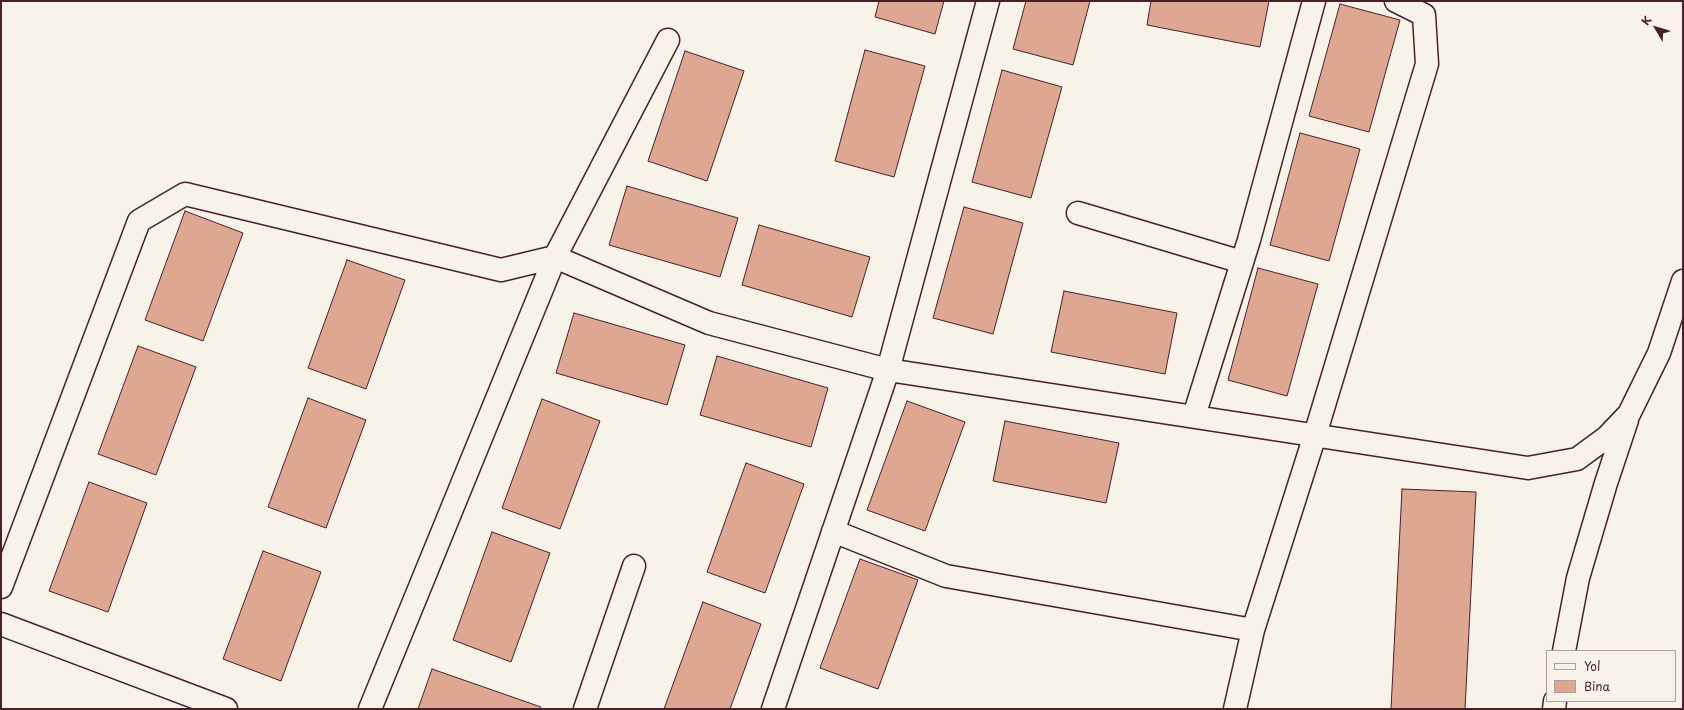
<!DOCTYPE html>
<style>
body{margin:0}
#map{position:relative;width:1684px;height:710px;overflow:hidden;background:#f7f3e8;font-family:"Playpen Sans",sans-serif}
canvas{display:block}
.frame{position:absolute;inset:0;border:2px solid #4a1f2b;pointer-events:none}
.legend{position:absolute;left:1546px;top:650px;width:130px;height:52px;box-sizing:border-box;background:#f7f3e8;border:1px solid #b29e9c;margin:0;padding:5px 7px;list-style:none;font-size:12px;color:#4a1f2b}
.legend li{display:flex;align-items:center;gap:8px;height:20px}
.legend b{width:20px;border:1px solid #b29e9c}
.north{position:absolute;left:1636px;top:8px;width:40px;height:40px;-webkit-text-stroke:3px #f7f3e8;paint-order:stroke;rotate:308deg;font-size:11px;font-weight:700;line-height:16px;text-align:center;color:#4a1f2b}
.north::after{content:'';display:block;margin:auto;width:14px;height:18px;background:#4a1f2b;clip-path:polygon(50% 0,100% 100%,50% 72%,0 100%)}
</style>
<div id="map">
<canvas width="1684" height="710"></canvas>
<div class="frame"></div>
<ul class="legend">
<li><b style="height:5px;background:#f7f3e8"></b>Yol</li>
<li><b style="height:11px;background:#dda792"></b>Bina</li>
</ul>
<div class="north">K</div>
</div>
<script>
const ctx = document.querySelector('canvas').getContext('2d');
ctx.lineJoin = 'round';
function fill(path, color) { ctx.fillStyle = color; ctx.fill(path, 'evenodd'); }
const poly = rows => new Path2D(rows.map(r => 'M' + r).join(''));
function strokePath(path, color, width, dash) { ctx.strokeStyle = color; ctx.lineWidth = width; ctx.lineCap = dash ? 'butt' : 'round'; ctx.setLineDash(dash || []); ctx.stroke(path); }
const building = poly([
 [879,1,944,1,935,34,875,17,879,1],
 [1026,1,1090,1,1073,65,1013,49,1026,1],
 [1151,1,1269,1,1260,47,1147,25,1151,1],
 [1340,4,1400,20,1369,132,1309,116,1340,4],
 [865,50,925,66,894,177,835,161,865,50],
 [685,51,744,71,707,181,648,161,685,51],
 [1002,70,1062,87,1031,198,972,182,1002,70],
 [1300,133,1360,149,1329,261,1270,245,1300,133],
 [627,186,738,218,720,277,609,245,627,186],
 [964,207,1023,223,993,334,933,318,964,207],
 [185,211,243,233,203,341,145,320,185,211],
 [759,225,870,257,852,317,742,285,759,225],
 [347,260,405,280,366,389,308,368,347,260],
 [1258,268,1318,284,1287,396,1228,380,1258,268],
 [1064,291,1177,313,1165,374,1051,352,1064,291],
 [574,313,685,345,667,405,556,373,574,313],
 [138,346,196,367,156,475,98,454,138,346],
 [717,356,828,388,811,447,700,415,717,356],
 [308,398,366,420,326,528,268,507,308,398],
 [542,399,600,421,560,529,502,508,542,399],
 [907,401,965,422,925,531,867,510,907,401],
 [1005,421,1119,443,1106,503,993,481,1005,421],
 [746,463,804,484,765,593,707,572,746,463],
 [89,482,147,503,108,612,49,591,89,482],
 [1402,489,1476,492,1465,709,1391,709,1402,489],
 [492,532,550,553,511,662,453,640,492,532],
 [263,551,321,572,281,681,223,659,263,551],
 [860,559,918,580,878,689,820,668,860,559],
 [703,602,761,624,730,709,664,709,703,602],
 [432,669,541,707,540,709,418,709,432,669]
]);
fill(building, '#dda792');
strokePath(building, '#4a1f2b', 1);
const minor = poly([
 [1078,213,1242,262],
 [1194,416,1249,240,1314,1],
 [833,531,946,576,1253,630],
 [1,587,139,221,185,194,501,270,555,257,709,323,888,370,1528,468,1577,459,1607,437,1629,414,1659,353,1683,281],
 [1,624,226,709],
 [1564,651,1578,578,1606,483,1627,420],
 [370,709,555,257,668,40],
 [585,709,634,566],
 [773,709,888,370,988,1],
 [1235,709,1253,630,1315,435,1427,64,1424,15,1396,1],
 [1554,709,1555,701]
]);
strokePath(minor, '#4a1f2b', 25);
strokePath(minor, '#f7f3e8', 22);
</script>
